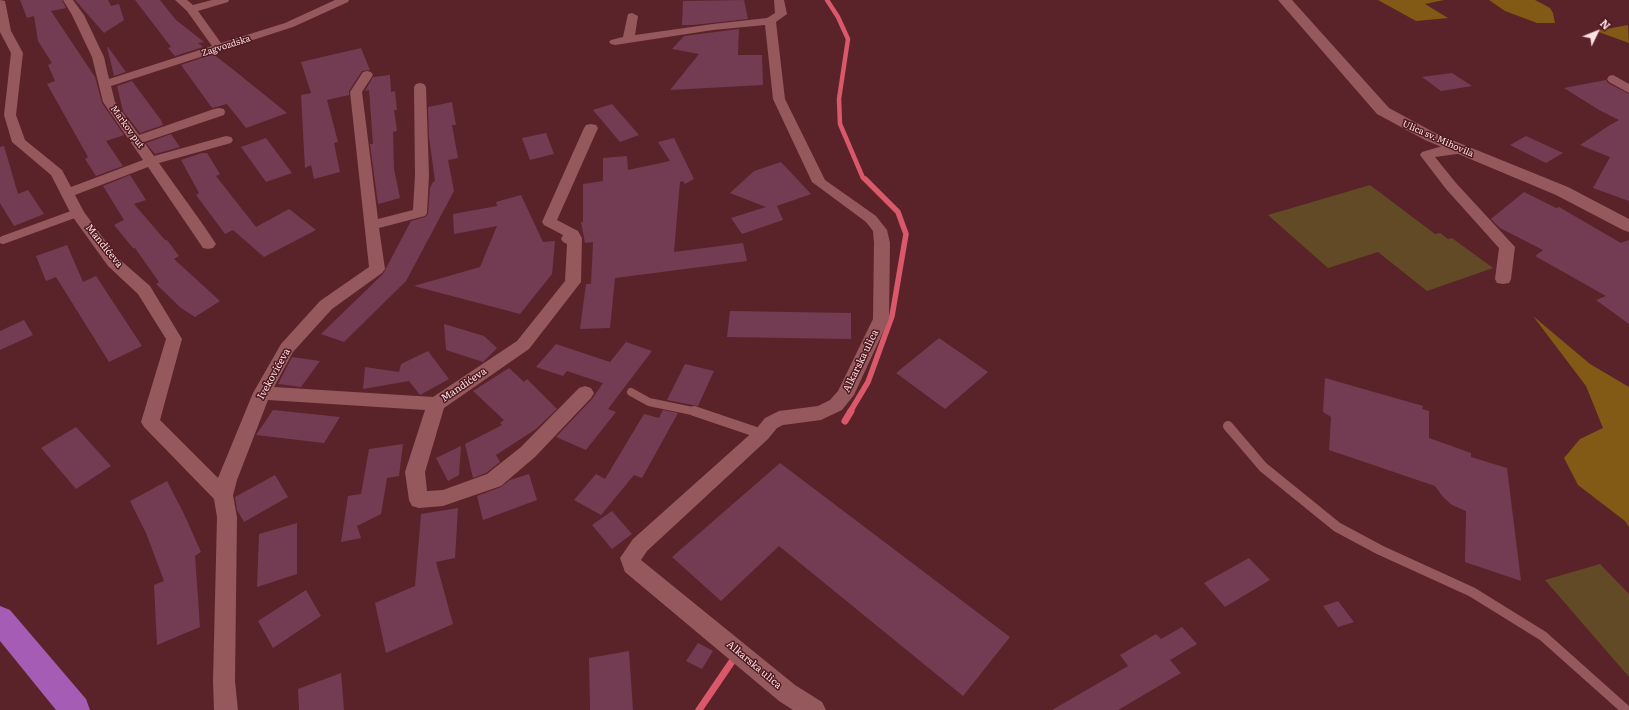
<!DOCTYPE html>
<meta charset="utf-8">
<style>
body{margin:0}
#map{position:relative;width:1629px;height:710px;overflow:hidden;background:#5a2329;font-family:Literata,serif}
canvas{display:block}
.north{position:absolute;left:1577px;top:12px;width:40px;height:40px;-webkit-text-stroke:3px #4e1820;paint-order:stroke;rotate:47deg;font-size:11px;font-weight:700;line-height:16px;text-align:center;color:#fee1e2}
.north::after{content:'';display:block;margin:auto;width:14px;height:18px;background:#fee1e2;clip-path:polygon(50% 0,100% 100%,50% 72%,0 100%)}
</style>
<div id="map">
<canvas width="1629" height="710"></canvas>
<div class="north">N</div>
</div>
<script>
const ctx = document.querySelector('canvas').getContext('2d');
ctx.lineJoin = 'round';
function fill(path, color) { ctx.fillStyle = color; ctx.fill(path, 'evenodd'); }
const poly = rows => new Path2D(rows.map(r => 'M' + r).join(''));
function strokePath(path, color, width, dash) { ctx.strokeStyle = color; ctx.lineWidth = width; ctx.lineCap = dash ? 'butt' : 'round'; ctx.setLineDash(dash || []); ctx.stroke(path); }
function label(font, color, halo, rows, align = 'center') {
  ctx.font = font + ' Literata,serif'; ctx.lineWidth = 3; ctx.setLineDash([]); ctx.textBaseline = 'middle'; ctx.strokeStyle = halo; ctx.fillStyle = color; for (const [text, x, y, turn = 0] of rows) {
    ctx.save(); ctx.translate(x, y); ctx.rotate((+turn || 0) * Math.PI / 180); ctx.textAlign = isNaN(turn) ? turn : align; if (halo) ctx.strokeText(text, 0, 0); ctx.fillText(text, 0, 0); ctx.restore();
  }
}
fill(poly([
 [1370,185,1435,234,1440,233,1448,239,1452,238,1493,268,1427,291,1378,252,1328,268,1268,215],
 [1600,564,1629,594,1629,677,1545,580]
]), '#634a26');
fill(poly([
 [1378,0,1444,0,1425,4,1448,18,1416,21],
 [1489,0,1535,0,1550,8,1553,13,1555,23,1537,23,1505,11],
 [1628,25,1629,43,1596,31],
 [1533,316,1590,364,1629,387,1629,527,1625,521,1578,485,1564,458,1580,439,1603,428,1586,386]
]), '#825a15');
strokePath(poly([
 [827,0,838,17,848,39,839,99,840,124,863,178,866,180]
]), '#d9596a', 4.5);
strokePath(poly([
 [850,412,868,382,892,316,906,234,898,212,865,179]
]), '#d9596a', 5.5);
strokePath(poly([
 [845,421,851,411],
 [699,710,733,660]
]), '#d9596a', 7);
fill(poly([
 [20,0,62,0,66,8,51,11,95,77,102,103,124,135,106,141,123,166,96,176,85,159,88,157,47,84,55,81,48,65,52,63,38,41,34,16,27,18],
 [75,0,108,0,111,6,119,4,124,20,104,33],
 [135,0,160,0,176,20,204,42,198,43,203,47,175,56,168,48,171,47],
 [744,0,748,19,693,25,682,25,683,1],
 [739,29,738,55,762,55,763,85,670,90,699,54,672,49,684,36],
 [107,47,108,47,126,72,114,76],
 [361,48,370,70,362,71,349,91,349,95,327,100,338,142,334,143,340,172,314,179,311,165,305,168,301,95,311,93,301,62],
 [213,54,235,71,287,113,246,128,227,104,212,108,181,65],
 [1452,73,1472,86,1441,91,1422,77],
 [390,75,391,92,395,91,397,110,394,110,397,131,393,132,394,169,400,198,378,204,370,144,373,144,369,90,365,91,373,77],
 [1606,80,1608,83,1629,94,1629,201,1593,188,1610,157,1580,145,1610,125,1619,120,1599,110,1564,88],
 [132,81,161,120,163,125,140,133,123,111,117,86],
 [452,102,456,125,452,125,458,158,448,160,454,191,406,281,344,342,321,334,383,274,411,221,425,217,428,214,430,188,433,182,435,181,429,137,428,107],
 [612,104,639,135,620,142,593,110],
 [546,133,554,154,530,160,522,138],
 [171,134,180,147,155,154,146,143],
 [1526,136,1563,153,1546,163,1510,145],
 [266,138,292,173,266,182,241,147],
 [674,138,694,179,685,184,683,181,680,182,674,252,743,243,747,261,615,278,610,328,580,329,586,284,591,284,593,242,585,243,581,222,583,222,583,184,603,181,603,158,627,156,628,170,670,161,658,142],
 [4,146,18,194,28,190,44,214,14,226,0,203,0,147],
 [202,153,207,153,220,174,216,176,256,227,289,209,316,230,264,257,233,230,225,234,196,195,199,193,181,160],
 [781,162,811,194,777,206,783,220,742,234,731,218,766,207,730,193,754,171],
 [130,175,146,200,134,204,165,240,167,240,179,256,174,259,220,301,195,317,181,308,156,284,159,282,135,248,133,248,114,225,124,220,103,186],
 [1524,192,1556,208,1559,207,1621,243,1629,240,1629,324,1596,300,1606,296,1535,256,1543,250,1500,228,1491,219],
 [521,195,543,242,555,241,552,274,520,314,414,286,480,267,497,226,454,234,453,214,497,206,496,202],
 [67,245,83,282,96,276,142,346,109,362,56,277,46,281,36,256],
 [730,311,851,313,851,339,727,337],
 [24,320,33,335,0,350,0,331],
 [444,324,484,336,497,348,483,362,446,350],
 [939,338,988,372,945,409,896,373],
 [626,342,652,351,608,409,616,412,586,450,556,437,592,399,603,383,567,371,563,376,536,367,556,344,610,362],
 [428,351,449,379,420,395,409,381,363,389,365,367,399,372,401,364],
 [292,357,320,361,301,387,278,384],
 [685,364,714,371,698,406,667,400],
 [509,368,524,382,527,379,557,409,536,429,496,455,500,462,486,473,473,478,465,444,502,425,500,423,504,420,473,391],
 [1325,378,1423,406,1422,409,1429,411,1429,438,1471,453,1471,457,1507,468,1521,581,1465,562,1466,511,1452,505,1443,497,1435,486,1329,450,1331,417,1323,412],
 [273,410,340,417,324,443,256,435],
 [663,410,678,413,642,478,634,475,601,515,574,500,596,474,605,479,644,414,659,418],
 [76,427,111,466,76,489,41,448],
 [403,444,399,476,387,478,381,514,357,526,361,538,341,542,348,496,361,494,369,449],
 [461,446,459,475,448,481,436,458],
 [780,463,1010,637,963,696,779,546,721,601,672,557],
 [529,474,537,500,483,520,477,496,501,487,510,480],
 [275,475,288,497,244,522,237,510,235,497],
 [167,481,184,514,201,552,195,556,200,627,157,645,154,585,164,581,146,533,130,501],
 [458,508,455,558,436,562,453,624,386,653,375,603,415,586,421,514],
 [612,511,632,534,612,549,592,525],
 [297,523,297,574,257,587,259,534],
 [1249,558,1270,580,1225,607,1204,583],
 [306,590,321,616,273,648,258,621],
 [1338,601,1354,622,1338,627,1323,606],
 [1182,627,1197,644,1170,660,1181,673,1118,710,1052,710,1128,666,1120,655,1156,634,1161,639],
 [698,643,713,651,702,669,686,661],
 [629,651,633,710,590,710,589,658],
 [341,673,344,710,299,710,298,689]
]), '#733c53');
strokePath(poly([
 [3,240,77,213],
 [631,392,649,402,697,412]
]), '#95585d', 8);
strokePath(poly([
 [694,411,762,434],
 [1228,426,1263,467,1337,527,1380,550,1472,592,1543,636,1626,710]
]), '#95585d', 10);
fill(poly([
 [0,0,5,1,11,31,23,53,16,115,25,140,62,170,71,187,143,160,103,102,92,57,72,15,63,0,73,0,84,15,104,57,109,79,212,46,187,11,175,0,187,0,193,5,212,0,229,0,228,2,198,11,221,43,285,23,335,0,349,0,348,2,293,27,111,86,115,102,139,135,214,109,219,108,224,109,225,112,224,115,144,142,154,156,226,136,231,137,233,140,231,143,159,163,204,226,216,244,213,248,208,249,203,248,148,167,75,195,84,212,118,258,150,286,182,339,160,420,218,478,253,393,281,344,320,301,369,267,350,92,363,72,367,71,371,72,373,75,362,92,378,219,413,210,415,175,414,87,416,84,420,83,424,84,426,87,429,175,427,213,425,216,379,228,385,269,382,273,332,309,293,352,274,387,433,397,517,341,565,281,567,244,563,242,561,239,563,235,544,225,542,222,584,128,586,125,591,124,596,125,598,128,557,220,578,231,582,238,581,282,529,349,444,408,425,472,427,491,443,490,487,474,521,447,579,388,585,386,591,388,594,393,591,398,535,457,501,486,443,506,419,508,412,506,409,500,405,472,425,410,268,400,237,480,233,495,237,517,235,681,238,710,214,710,213,681,217,517,214,499,144,427,141,422,166,339,138,294,108,266,72,216,51,175,12,142,4,115,11,53,0,32,0,0],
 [774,0,784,0,787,14,776,22,785,99,825,180,876,216,887,230,890,243,889,319,854,395,842,410,821,420,783,425,777,428,768,439,647,551,641,560,795,685,822,702,826,710,793,710,779,701,625,572,620,558,633,539,756,429,765,418,779,411,818,406,830,400,838,391,873,319,874,243,873,231,866,222,812,182,773,99,765,25,713,30,615,45,611,44,609,42,611,40,623,37,628,14,632,13,638,16,635,35,713,24,767,18,775,13,774,0],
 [1613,75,1629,84,1629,93,1609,82,1607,79,1609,76,1613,75],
 [1459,146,1464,147,1466,150,1464,153,1435,157,1456,183,1515,247,1511,279,1509,283,1503,284,1497,283,1495,279,1499,248,1446,189,1420,155,1422,152,1439,147,1459,146]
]), '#95585d');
fill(poly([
 [1278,0,1292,0,1389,108,1437,134,1568,187,1629,219,1629,232,1623,230,1556,195,1425,140,1377,114,1278,0]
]), '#95585d');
fill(poly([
 [0,606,10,610,86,699,90,710,56,710,0,641,0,606]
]), '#a55cb4');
label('9px', '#fee1e2', '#4e1820', [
 ["Zagvozdska",226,46,-18],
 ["Markov put",127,127,54],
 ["Ulica sv. Mihovila",1438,139,24]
]);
label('10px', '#fee1e2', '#4e1820', [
 ["Mandićeva",104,246,51],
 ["Alkarska ulica",861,361,-64],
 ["Ivekovićeva",274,374,-61],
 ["Mandićeva",464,385,-34],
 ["Alkarska ulica",754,665,40]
]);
</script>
